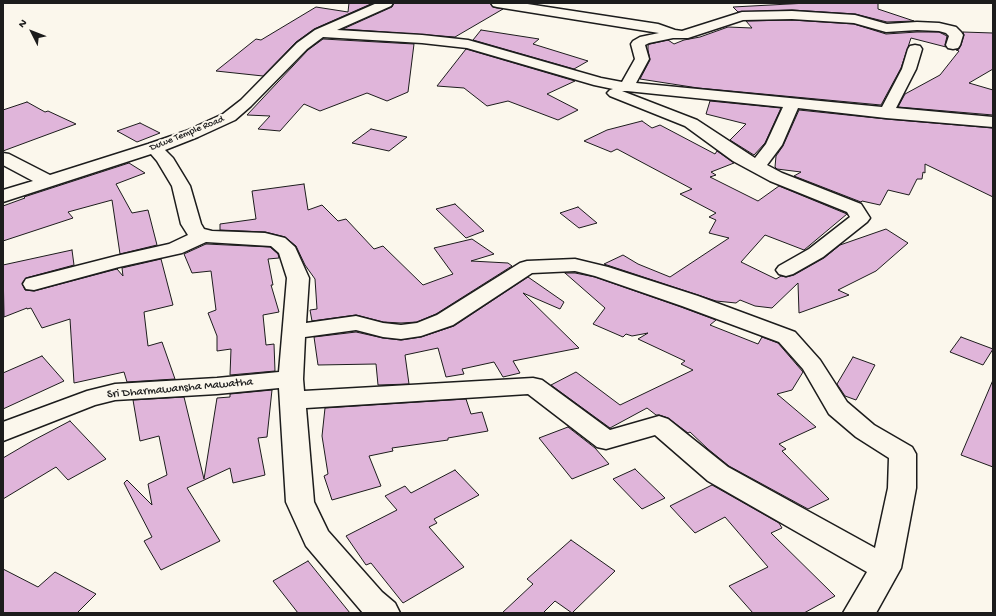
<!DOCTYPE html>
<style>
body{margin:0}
#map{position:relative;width:996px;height:616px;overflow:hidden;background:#fbf7ec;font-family:"Gochi Hand",sans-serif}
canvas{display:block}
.frame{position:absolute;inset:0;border:4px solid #1c1c1c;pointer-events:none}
.north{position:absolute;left:12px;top:12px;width:40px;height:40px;-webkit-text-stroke:3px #fbf7ec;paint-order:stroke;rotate:312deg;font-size:11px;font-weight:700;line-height:16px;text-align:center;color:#1c1c1c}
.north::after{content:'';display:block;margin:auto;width:14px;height:18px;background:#1c1c1c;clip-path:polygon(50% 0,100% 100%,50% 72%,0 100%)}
</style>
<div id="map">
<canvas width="996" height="616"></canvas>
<div class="frame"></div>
<div class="north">N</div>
</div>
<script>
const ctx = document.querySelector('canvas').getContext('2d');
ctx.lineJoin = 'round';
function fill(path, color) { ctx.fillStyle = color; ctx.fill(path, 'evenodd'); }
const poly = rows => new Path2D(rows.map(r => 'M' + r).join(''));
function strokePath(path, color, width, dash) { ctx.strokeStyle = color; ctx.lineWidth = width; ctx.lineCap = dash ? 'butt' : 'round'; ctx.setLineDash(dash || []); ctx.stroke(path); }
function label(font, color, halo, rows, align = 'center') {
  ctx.font = font + ' "Gochi Hand",sans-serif'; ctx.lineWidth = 4; ctx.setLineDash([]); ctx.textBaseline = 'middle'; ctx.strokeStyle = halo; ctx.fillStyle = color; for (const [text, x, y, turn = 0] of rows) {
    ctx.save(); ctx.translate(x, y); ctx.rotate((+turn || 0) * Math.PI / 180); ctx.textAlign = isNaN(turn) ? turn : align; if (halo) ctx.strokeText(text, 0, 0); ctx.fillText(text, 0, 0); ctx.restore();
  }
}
const building = poly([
 [349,3,373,3,314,29,296,42,263,76,216,71,256,39,261,40,316,7,348,12,349,3],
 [394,3,490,3,493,7,503,9,455,37,343,29,392,7,394,3],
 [808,3,878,3,878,9,914,21,887,22,855,14,792,10,738,12,733,7,808,3],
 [792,20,854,24,886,34,917,32,939,32,947,36,945,45,946,47,911,38,901,68,881,105,698,88,640,79,650,60,648,50,648,45,650,44,668,40,674,44,684,40,700,37,728,27,752,28,746,21,792,20],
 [481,30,539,39,533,44,588,61,574,69,473,40,481,30],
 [963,32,993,33,993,69,969,83,993,90,993,115,898,107,905,94,940,75,959,51,956,50,959,49,961,45,964,35,963,32],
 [323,39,414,44,408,92,387,101,367,93,320,111,304,104,280,131,258,129,270,116,247,115,308,50,323,39],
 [466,49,575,81,547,94,578,110,558,120,508,101,487,106,464,88,437,86,466,49],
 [710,101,781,108,765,143,754,155,730,140,746,124,706,114,710,101],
 [27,102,45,112,48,111,76,124,3,151,3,110,27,102],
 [799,110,886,119,993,128,993,197,925,164,925,173,923,172,922,179,917,179,909,195,888,190,880,205,862,201,861,202,794,176,801,172,777,169,775,167,776,156,783,146,799,110],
 [642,121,652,128,660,125,715,154,717,151,734,163,711,172,716,175,710,177,758,201,779,186,847,214,804,250,765,235,741,262,776,279,781,276,786,277,794,275,824,258,840,245,886,229,908,243,876,271,838,290,849,295,799,313,798,283,772,308,755,306,740,300,736,303,716,301,604,264,623,255,638,264,670,277,729,238,709,233,716,220,709,217,716,213,680,194,692,189,617,149,611,152,584,141,607,130,642,121],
 [140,123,160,133,137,142,117,131,140,123],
 [371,129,407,137,389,151,352,143,371,129],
 [129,163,145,173,116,184,132,213,148,210,157,245,120,254,112,200,68,212,73,218,3,241,3,206,25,198,24,197,129,163],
 [304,184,308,210,322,205,338,221,346,219,374,249,383,246,423,285,453,274,434,248,472,239,494,254,471,261,508,263,512,266,436,314,417,322,401,323,383,322,356,315,312,321,310,310,317,309,315,279,305,265,296,246,285,237,265,232,220,230,220,224,256,219,252,191,304,184],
 [455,204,484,231,466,238,436,209,455,204],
 [578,207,597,223,579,228,560,213,578,207],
 [206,244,270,247,278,254,279,258,268,259,273,285,271,285,279,312,263,315,266,345,274,344,275,371,230,375,231,349,217,351,217,336,208,313,216,310,211,271,192,273,184,254,206,244],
 [72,250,74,265,26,278,22,283,25,290,34,291,117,269,123,276,122,268,161,259,173,305,144,312,148,346,162,342,175,379,127,382,124,372,74,383,70,319,42,328,31,308,27,309,27,308,4,317,3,265,72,250],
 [565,273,575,273,595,277,681,307,716,320,710,325,758,344,762,337,778,343,803,372,792,390,777,394,816,427,779,444,786,449,782,451,829,499,808,509,729,466,708,449,690,432,688,433,668,418,659,415,656,415,647,408,610,428,551,385,576,372,620,405,693,370,681,364,685,361,638,339,648,333,632,336,626,334,623,337,593,324,605,308,565,273],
 [528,277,564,302,560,309,523,293,579,348,513,361,520,373,503,377,494,362,462,369,464,374,446,377,438,348,405,355,409,384,378,385,376,364,318,365,314,337,356,332,383,338,401,340,421,337,454,326,528,277],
 [961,337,993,349,983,365,950,352,961,337],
 [42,356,64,381,3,409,3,373,42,356],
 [853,357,875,365,856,400,845,396,837,384,853,357],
 [993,380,993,467,961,455,993,380],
 [272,390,267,437,258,438,265,475,233,483,230,468,187,488,220,541,161,570,144,541,152,537,124,483,127,480,152,505,148,484,167,475,159,436,140,441,133,400,184,397,204,479,217,398,230,397,230,394,272,390],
 [466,399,471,414,482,412,488,431,448,438,448,440,392,448,393,451,369,456,381,486,332,500,324,476,328,474,322,436,325,408,466,399],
 [70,421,106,459,68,480,56,467,3,499,3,458,32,441,70,421],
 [568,427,595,448,609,464,572,479,539,438,568,427],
 [635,469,665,498,642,509,613,479,635,469],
 [455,470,479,495,434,519,437,523,429,527,464,567,403,603,371,563,366,565,346,536,397,510,385,496,405,486,411,493,455,470],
 [712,485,779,523,782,528,771,533,835,596,804,613,753,613,729,586,768,567,725,517,695,533,670,506,712,485],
 [571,540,615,571,572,613,555,601,543,613,502,613,533,584,527,579,571,540],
 [308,561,350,613,298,613,273,581,308,561],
 [3,569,38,587,55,572,96,594,77,613,3,613,3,569]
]);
fill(building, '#e0b5da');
strokePath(building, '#1c1c1c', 1);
const minor = poly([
 [377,3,393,3,391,6,337,30,422,35,468,40,601,78,622,82,635,59,631,44,633,41,640,37,659,33,497,7,493,6,491,3,521,3,658,24,675,30,682,31,742,12,792,11,855,15,887,24,917,22,939,23,956,27,961,32,963,35,960,45,958,48,953,49,948,48,946,45,949,36,946,33,939,31,917,30,886,32,854,23,792,19,743,20,688,38,673,38,649,43,645,45,649,59,636,83,882,107,902,69,908,49,910,46,915,45,920,46,922,49,916,69,896,108,993,117,993,127,886,118,798,108,782,145,767,165,782,173,861,204,870,218,867,222,823,257,793,274,786,276,779,274,776,270,779,266,809,249,850,217,847,212,770,181,733,161,685,126,610,96,607,93,610,90,613,89,594,85,467,48,422,43,323,37,307,49,251,106,235,120,198,137,165,150,173,158,190,186,201,224,204,229,212,231,265,233,285,238,295,247,309,278,306,323,356,316,383,323,401,325,417,323,437,315,520,263,527,261,575,259,608,267,698,296,795,332,820,360,847,402,874,425,912,447,916,454,916,488,901,568,876,613,843,613,867,572,708,481,655,435,606,449,597,447,528,394,306,408,314,502,328,531,382,592,395,603,400,613,363,613,306,546,286,502,279,388,217,394,115,400,95,405,3,441,3,422,87,391,115,384,217,378,279,372,287,278,279,253,271,246,206,242,182,253,119,267,34,290,26,289,23,284,26,279,116,256,169,244,188,235,181,224,172,186,157,161,151,154,3,202,3,190,33,181,3,165,3,153,9,154,50,175,148,144,186,131,223,114,241,100,297,43,315,30,377,3],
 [622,91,627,91,783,107,766,144,755,158,697,120,622,91],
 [575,271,595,276,682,306,779,342,803,369,829,414,856,437,889,458,888,488,875,548,728,467,668,419,659,416,610,430,542,380,533,378,304,391,303,379,305,337,356,330,383,337,401,339,421,336,453,325,532,273,575,271]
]);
strokePath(minor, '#1c1c1c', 3);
fill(minor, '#fbf7ec');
label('10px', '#1c1c1c', '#fbf7ec', [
 ["Duwe Temple Road",187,134,-22]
]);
label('12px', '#1c1c1c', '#fbf7ec', [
 ["Sri Dharmawansha Mawatha",180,389,-5]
]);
</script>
